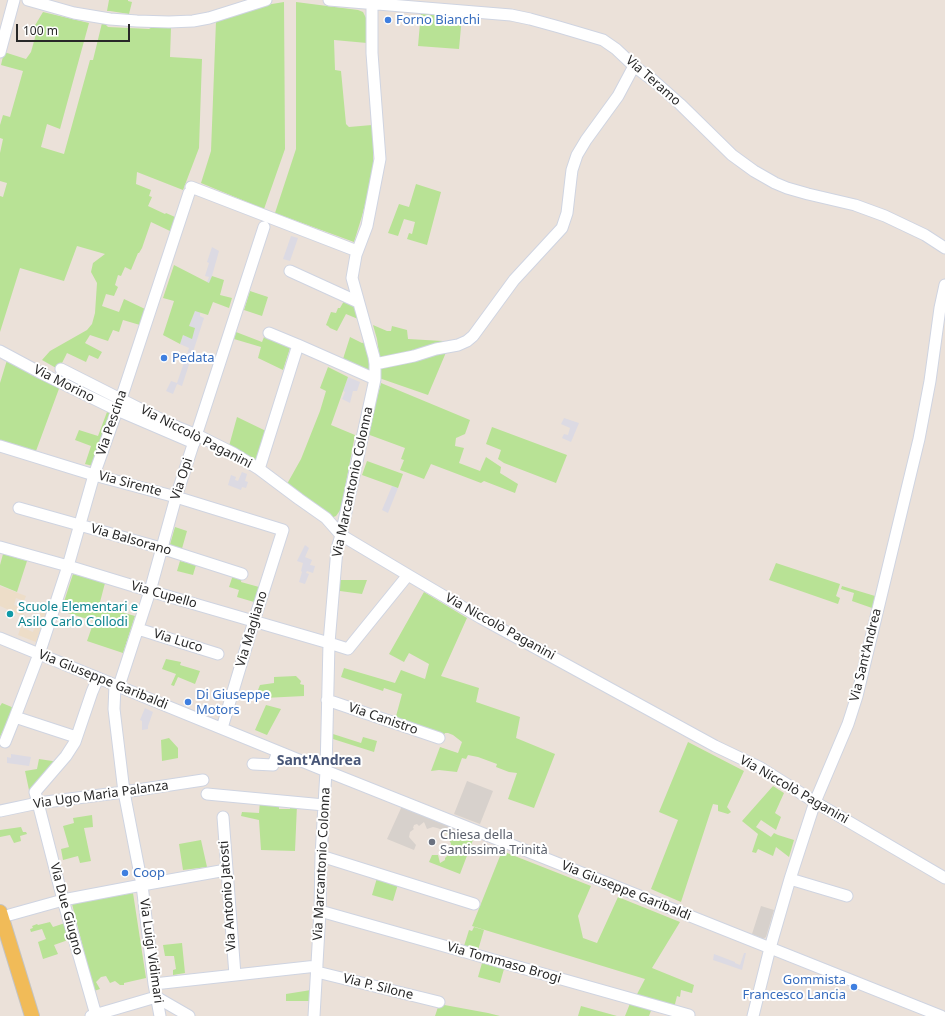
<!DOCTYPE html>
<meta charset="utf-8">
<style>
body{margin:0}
#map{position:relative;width:945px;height:1016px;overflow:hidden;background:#ebe1d9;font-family:"Noto Sans",sans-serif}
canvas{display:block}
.scale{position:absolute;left:16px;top:24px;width:114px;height:18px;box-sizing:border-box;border:2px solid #282828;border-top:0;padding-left:5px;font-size:12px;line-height:14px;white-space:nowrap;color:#282828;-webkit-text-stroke:3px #fff;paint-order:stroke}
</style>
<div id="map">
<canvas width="945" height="1016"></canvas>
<div class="scale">100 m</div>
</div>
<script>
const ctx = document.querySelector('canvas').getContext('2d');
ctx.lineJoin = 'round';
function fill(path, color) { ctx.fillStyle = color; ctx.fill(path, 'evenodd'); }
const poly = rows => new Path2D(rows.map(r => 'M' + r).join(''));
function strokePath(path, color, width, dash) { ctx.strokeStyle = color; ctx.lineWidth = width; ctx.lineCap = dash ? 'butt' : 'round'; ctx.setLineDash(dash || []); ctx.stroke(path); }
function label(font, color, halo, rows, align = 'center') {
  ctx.font = font + ' "Noto Sans",sans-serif'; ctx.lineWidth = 4; ctx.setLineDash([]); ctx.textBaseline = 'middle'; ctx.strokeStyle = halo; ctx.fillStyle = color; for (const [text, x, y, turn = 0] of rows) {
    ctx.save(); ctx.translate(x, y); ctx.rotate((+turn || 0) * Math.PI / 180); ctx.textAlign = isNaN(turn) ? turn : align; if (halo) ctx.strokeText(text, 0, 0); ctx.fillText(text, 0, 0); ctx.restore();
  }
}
fill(poly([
 [291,236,298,238,290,261,283,259],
 [212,247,219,251,210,283,207,282,209,277,205,276,209,263,207,262],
 [195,310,200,312,200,316,204,318,182,386,177,384,173,394,166,391,171,381,177,383,189,348,180,344,183,335,192,338,189,326],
 [348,377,360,382,357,391,353,391,350,403,342,399,345,392,343,391],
 [564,418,579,423,571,442,562,438,564,434,568,435,570,428,561,424],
 [242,472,247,474,245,481,248,482,246,488,242,487,241,490,228,485,231,475,236,477,235,480,238,481],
 [392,486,398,488,388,513,382,510],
 [305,545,309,548,305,557,312,560,310,565,315,566,313,573,307,571,306,573,309,574,305,584,299,582,302,572,301,571,303,563,297,561],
 [145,708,153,712,148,726,148,729,142,730,142,721,140,720],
 [11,754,31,757,29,766,7,763,7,757,11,758],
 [744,953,746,953,742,970,713,960,714,954,735,962,735,963,740,965]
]), '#dcdae3');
fill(poly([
 [0,586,26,596,24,601,16,598,14,605,20,607,19,611,24,613,22,616,0,606],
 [44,604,50,606,36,642,18,635,21,627,33,632]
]), '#edddc8');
fill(poly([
 [109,0,128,0,128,1,132,2,129,14,110,11,107,11],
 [284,2,285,149,264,209,201,183,211,151,216,21,266,5],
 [296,2,358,10,363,12,367,20,367,43,334,40,335,70,341,71,346,124,349,127,372,125,373,132,373,173,362,216,354,242,275,213,296,149],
 [43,12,89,23,60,129,47,124,41,147,64,154,90,60,93,60,102,23,104,23,108,27,149,29,154,26,171,28,170,57,202,59,199,148,183,190,137,172,136,184,151,190,149,196,152,197,148,206,165,214,166,213,175,217,170,231,151,222,142,248,139,253,138,253,131,270,125,267,121,276,118,275,115,285,118,287,114,296,106,294,102,306,119,312,124,299,145,309,140,325,123,320,119,332,113,330,108,341,90,335,85,343,102,352,98,359,89,355,86,362,67,353,61,365,56,368,42,360,50,351,87,330,92,324,95,313,97,283,91,272,93,263,105,254,77,246,64,281,20,268,0,332,0,196,3,197,7,183,0,181,0,153,3,139,0,138,0,125,3,115,10,117,23,71,1,65,4,52,26,59,31,52,36,34,34,32,34,27],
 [421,12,462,16,459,49,418,46],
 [416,184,441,192,427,245,407,239,409,233,412,234,415,222,404,219,398,236,388,233,399,204,409,207],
 [174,265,209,283,212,276,224,280,220,295,232,298,229,308,213,302,208,315,195,311,189,326,195,328,192,339,183,335,180,344,163,335,174,301,163,298],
 [250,291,268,297,262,316,244,310],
 [344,301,356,306,358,319,346,314,337,331,330,328,328,326,326,325,331,312,336,313,338,308,340,308],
 [373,325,387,331,391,331,392,326,407,330,408,339,460,342,380,360,377,339],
 [236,332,262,342,264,337,290,348,283,370,258,358,261,347,234,339],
 [350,337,362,343,366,342,370,362,369,371,343,359],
 [447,350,428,395,379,378,381,366],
 [7,360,60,386,36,451,0,440,0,383],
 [328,367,348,377,331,425,355,435,341,509,336,516,331,518,287,484,301,459,320,411,326,391,320,388],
 [381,383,470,420,465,434,456,438,455,446,464,448,459,463,480,471,486,457,501,467,500,473,518,484,515,493,484,481,481,483,431,464,424,479,400,470,404,460,401,459,405,448,367,434],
 [107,412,111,413,93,466,85,464,91,446,75,440,79,430,98,436],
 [237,417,266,431,257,463,229,446],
 [492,427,567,455,556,483,504,463,498,459,501,450,486,444],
 [367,461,403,474,398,488,362,475],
 [175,527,187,531,181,552,169,548],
 [3,554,27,561,17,592,0,585,0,565],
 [180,561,196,565,193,575,177,571],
 [776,563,840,584,836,596,840,598,838,604,769,580],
 [73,574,105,583,99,606,135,616,123,653,87,641,94,621,61,611],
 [233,575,242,577,241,582,259,587,254,602,237,597,239,590,229,587],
 [340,580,367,580,362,594,340,591],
 [842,586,875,596,872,608,852,601,854,593,841,589],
 [424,592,467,618,441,676,479,688,476,702,520,717,516,738,555,754,534,808,508,799,517,773,509,772,496,767,497,764,478,757,468,755,466,759,462,758,457,772,439,770,431,771,440,747,458,753,462,742,453,735,448,733,445,733,443,736,395,720,402,694,384,688,383,691,341,677,344,668,395,683,401,670,425,679,429,664,409,653,404,662,389,654],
 [166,659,181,662,180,665,200,671,195,684,178,677,174,686,171,685,176,674,162,669],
 [296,676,301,681,300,684,304,685,304,696,264,698,256,695,260,685,274,683,274,677],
 [2,703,14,708,0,737,0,706],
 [266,705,281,709,267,735,255,730],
 [333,734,361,743,363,737,377,741,374,752,333,739],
 [169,738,178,748,178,758,162,761,161,740],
 [688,742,744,771,727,807,731,812,728,814,718,811,718,805,713,804,681,902,651,889,678,820,659,812],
 [39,759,59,762,35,789,29,790,25,771,37,769],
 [773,786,784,793,775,813,781,817,776,830,761,820,756,827,771,837,774,833,778,835,794,840,789,857,776,847,773,856,758,849,756,853,752,852,758,834,742,821],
 [260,801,279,803,279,809,290,809,290,804,297,805,295,851,261,850,259,820,241,816,242,812,259,813],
 [92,815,93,827,84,828,91,861,80,863,78,856,63,860,61,849,69,847,63,826,74,823,73,818],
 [21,827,23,832,26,832,27,834,20,836,21,841,14,843,10,835,0,837,0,830],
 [442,829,473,840,460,874,429,862,432,855,438,855,440,863,445,860,445,858,450,853,453,847,451,846,451,843,450,842,448,835],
 [201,840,207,867,183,870,179,844],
 [502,851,591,886,578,916,583,938,597,943,618,897,680,922,652,968,694,985,692,993,681,990,680,997,677,996,674,1008,636,996,645,979,472,926],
 [377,878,398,884,393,901,372,895],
 [133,893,146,978,124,983,124,985,120,985,115,981,110,983,106,976,101,977,96,982,100,989,94,991,72,904],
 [50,922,53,927,65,923,68,940,54,945,58,954,43,959,38,942,46,939,42,929,31,932,30,929,33,928,32,926,37,924,38,925],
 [474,927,484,930,478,950,464,946,469,930,472,931],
 [182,943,185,973,173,975,173,970,176,969,174,956,165,956,163,945],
 [482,963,504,969,500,983,478,977],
 [311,990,311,1001,286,1001,286,994],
 [631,1001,652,1008,649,1016,625,1016],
 [439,1004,488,1013,500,1016,435,1016],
 [581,1006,617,1016,578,1016]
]), '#b8e295');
fill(poly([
 [467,781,493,791,480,824,454,814],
 [402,806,469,833,467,838,437,828,433,827,427,829,424,822,419,826,417,824,414,825,413,828,414,829,410,832,409,837,416,845,414,850,387,839],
 [761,906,774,910,766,937,763,939,752,934]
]), '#d7d1cc');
const minor = poly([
 [28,0,74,13,110,19,137,21,169,22,193,21,209,18,266,0],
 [329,0,511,15,530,19,559,27,603,40,616,49,634,66,654,81,680,104,732,155,754,171,775,183,787,188,808,194,855,205,885,216,925,235,945,248],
 [0,52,14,0],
 [191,187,357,251],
 [290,271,358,302],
 [269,333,298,345],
 [0,351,41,373,117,410,194,443],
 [375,364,414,356,436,349,458,345,467,341,473,336,514,280,562,228,567,213,571,178,572,170,577,155,586,140,618,96,634,66],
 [61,369,150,414,177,427,197,435,233,453,259,469,299,499,326,518,341,535,408,575,481,618,715,746,759,767,815,802,945,878],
 [0,446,94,475,176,497,283,530,254,621,222,728],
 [259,469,298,345,375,379],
 [19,508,161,548,242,574],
 [0,547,68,566,150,591,329,643,348,649,408,575],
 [138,629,218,654],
 [0,638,326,771,941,1016],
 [115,685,114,709,124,792,142,885,154,984,160,1016],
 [119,686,150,591,176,497,264,227],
 [327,700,439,738],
 [76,737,15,717,39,654,68,566,94,475,121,399,189,193],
 [5,742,15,717],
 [253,764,273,765,278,752],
 [207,794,324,805],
 [0,811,38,803,124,792,203,780],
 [223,817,235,975],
 [321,856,474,904],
 [790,879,847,896],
 [320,911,689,1015],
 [2,917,63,900,142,885,226,870],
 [317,972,439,1002],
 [154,984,317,966],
 [96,1015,63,900,38,803,35,792,66,756,75,742,92,692,98,678],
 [91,1016,156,997,189,1016],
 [314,1016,320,911,321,856,326,771,329,643,337,549,341,535,375,379,375,364,374,357,352,278,356,255,367,226,380,159,372,53,372,4],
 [753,1016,770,948,790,879,815,802,848,724,857,696,919,439,930,381,940,308,945,285]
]);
const major = poly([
 [0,912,32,1016]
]);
strokePath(minor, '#cfd4e1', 13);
strokePath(major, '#c3c3c3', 16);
strokePath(minor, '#fff', 11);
strokePath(major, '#f1bb58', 14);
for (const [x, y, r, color] of [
 [388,20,4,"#3f7fe0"],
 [164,358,4,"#3f7fe0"],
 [10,614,4,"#0f9aa8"],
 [188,702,4,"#3f7fe0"],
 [432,842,4,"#6b7280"],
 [125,873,4,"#3f7fe0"],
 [854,987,4,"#3f7fe0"]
]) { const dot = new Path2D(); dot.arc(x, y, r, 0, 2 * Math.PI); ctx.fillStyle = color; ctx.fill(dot); strokePath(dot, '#fff', 1.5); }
label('13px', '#366cbe', '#fff', [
 ["Forno Bianchi",396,20],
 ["Pedata",172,358],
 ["Di Giuseppe",196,695],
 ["Motors",196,710],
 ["Coop",133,873],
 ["Gommista",846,980,"right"],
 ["Francesco Lancia",846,995,"right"]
], 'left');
label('13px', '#282828', '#fff', [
 ["Via Teramo",653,81,41],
 ["Via Morino",64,384,27],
 ["Via Pescina",112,423,-71],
 ["Via Niccolò Paganini",196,437,27],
 ["Via Opi",182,479,-72],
 ["Via Marcantonio Colonna",353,482,-78],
 ["Via Sirente",130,484,15],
 ["Via Balsorano",131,540,16],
 ["Via Cupello",164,595,16],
 ["Via Niccolò Paganini",500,627,29],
 ["Via Magliano",252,629,-73],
 ["Via Luco",178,641,17],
 ["Via Sant'Andrea",866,655,-76],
 ["Via Giuseppe Garibaldi",103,680,22],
 ["Via Canistro",383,719,19],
 ["Via Niccolò Paganini",794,790,30],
 ["Via Ugo Maria Palanza",101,795,-8],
 ["Via Marcantonio Colonna",322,864,-87],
 ["Via Giuseppe Garibaldi",626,891,22],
 ["Via Antonio Jatosti",228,896,-94],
 ["Via Due Giugno",66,909,75],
 ["Via Luigi Vidimari",151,951,82],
 ["Via Tommaso Brogi",504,963,16],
 ["Via P. Silone",378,987,14]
]);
label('13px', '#0d838f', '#fff', [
 ["Scuole Elementari e",18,607],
 ["Asilo Carlo Collodi",18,622]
], 'left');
label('13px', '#5b616d', '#fff', [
 ["Chiesa della",440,835],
 ["Santissima Trinità",440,850]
], 'left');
label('bold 14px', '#495778', '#fff', [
 ["Sant'Andrea",319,761]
]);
</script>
